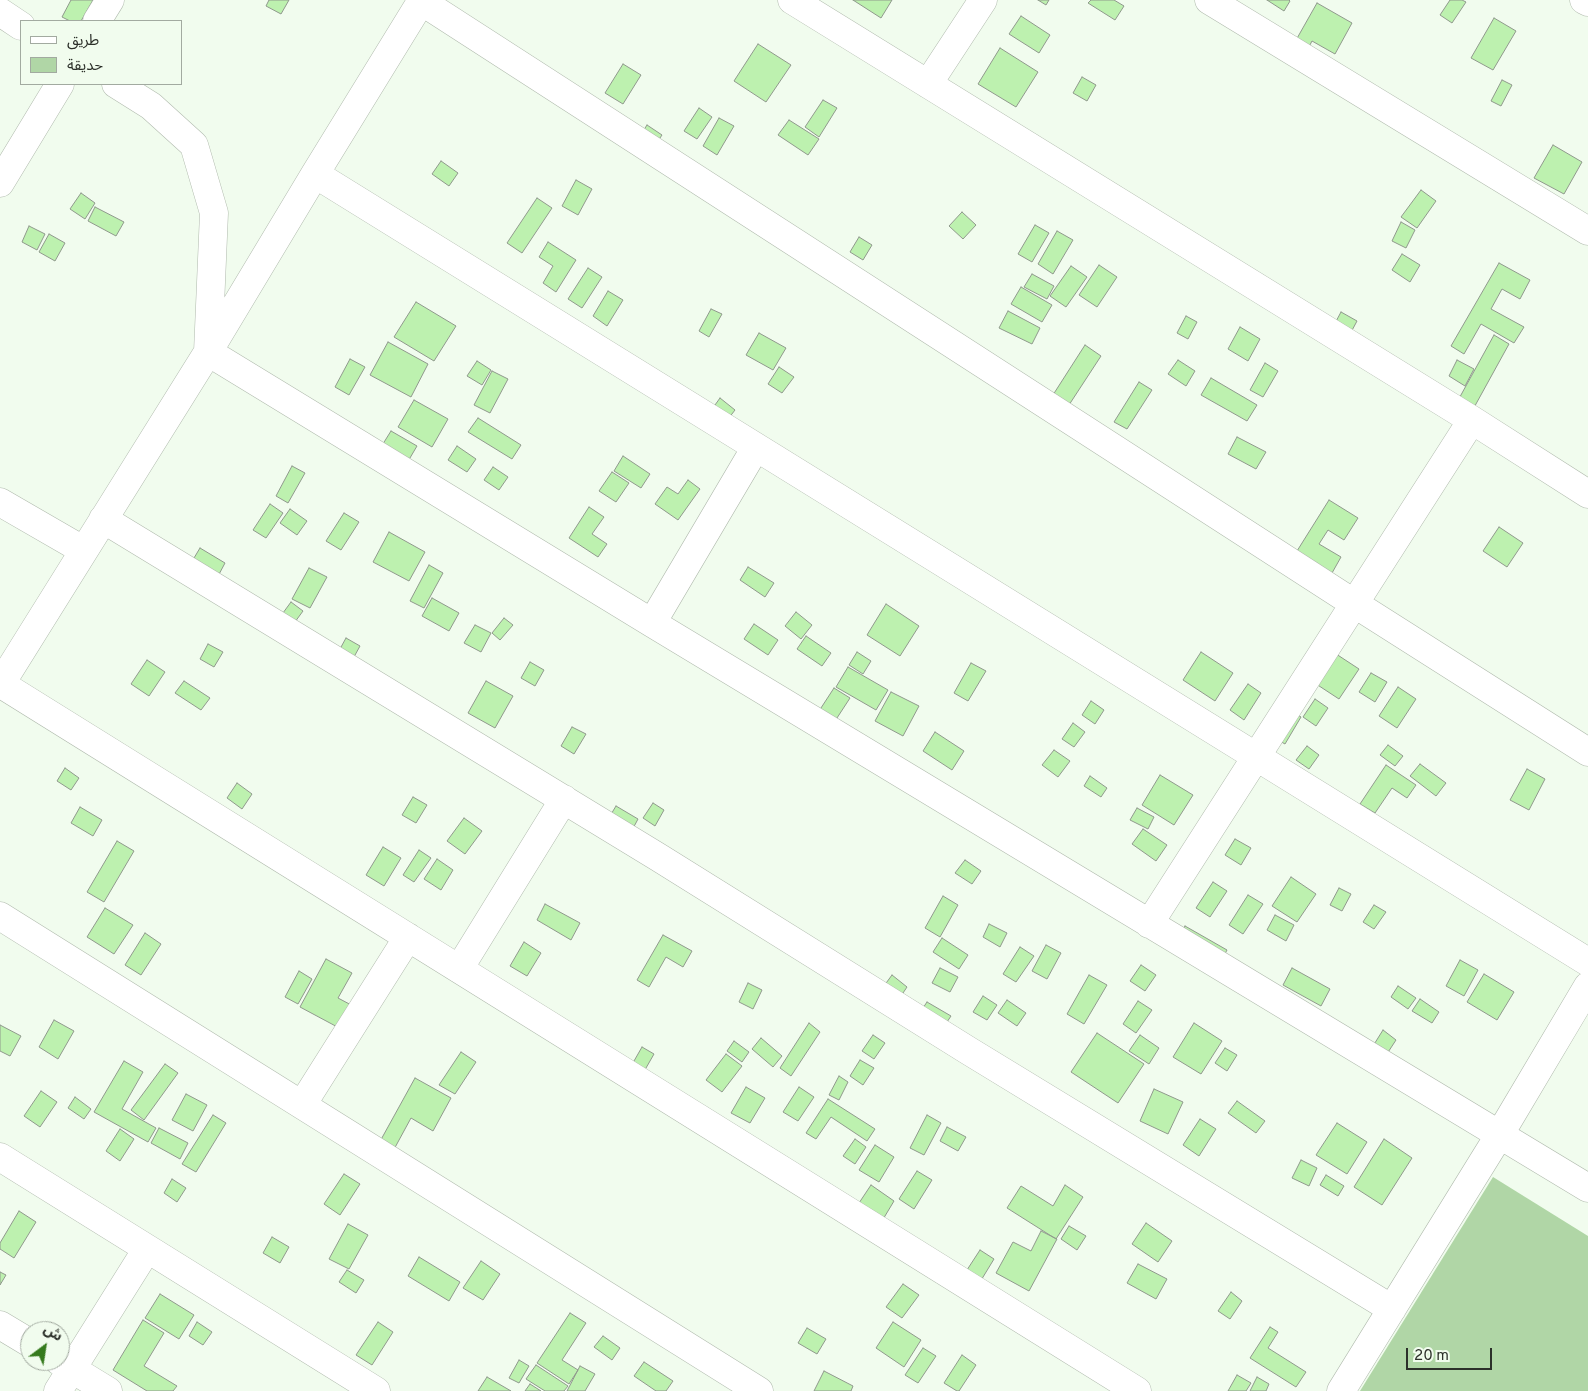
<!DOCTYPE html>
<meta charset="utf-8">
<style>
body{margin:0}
#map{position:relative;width:1588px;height:1391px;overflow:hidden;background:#f1fcee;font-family:Overpass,"Noto Sans Arabic",sans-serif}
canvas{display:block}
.legend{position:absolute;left:20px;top:20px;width:162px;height:65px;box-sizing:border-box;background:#f1fcee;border:1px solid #a2aaa0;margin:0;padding:6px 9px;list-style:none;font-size:15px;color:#2c302a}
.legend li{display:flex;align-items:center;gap:10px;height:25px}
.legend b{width:25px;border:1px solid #a2aaa0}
.north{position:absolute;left:20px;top:1321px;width:50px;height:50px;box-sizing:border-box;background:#f1fcee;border:1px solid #a2aaa0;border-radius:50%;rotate:31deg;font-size:14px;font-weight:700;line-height:20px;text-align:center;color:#2c302a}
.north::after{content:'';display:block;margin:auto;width:18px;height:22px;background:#357a1d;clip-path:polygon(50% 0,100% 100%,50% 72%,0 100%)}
.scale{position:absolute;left:1406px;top:1348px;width:86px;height:22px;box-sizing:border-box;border:2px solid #2c302a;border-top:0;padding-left:6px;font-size:15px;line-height:18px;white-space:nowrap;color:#2c302a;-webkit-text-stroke:4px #f1fcee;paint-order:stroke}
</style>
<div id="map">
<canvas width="1588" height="1391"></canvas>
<ul class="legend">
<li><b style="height:6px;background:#fff"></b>طريق</li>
<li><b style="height:14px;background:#b0d6a6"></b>حديقة</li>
</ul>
<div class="north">ش</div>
<div class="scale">20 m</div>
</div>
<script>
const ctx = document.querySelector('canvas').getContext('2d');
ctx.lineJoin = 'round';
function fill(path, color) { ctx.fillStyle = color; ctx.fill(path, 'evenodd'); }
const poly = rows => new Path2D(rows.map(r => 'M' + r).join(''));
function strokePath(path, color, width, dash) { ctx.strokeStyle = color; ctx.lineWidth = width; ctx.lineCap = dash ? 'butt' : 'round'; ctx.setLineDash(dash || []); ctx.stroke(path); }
fill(poly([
 [1493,1177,1588,1236,1588,1391,1360,1391]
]), '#b0d6a6');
const building = poly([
 [71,0,93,0,81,21,70,21,62,17,71,0],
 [269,0,289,0,281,14,266,6,269,0],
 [853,0,892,0,881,18,853,0],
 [1038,0,1049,0,1046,5,1038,0],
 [1091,0,1114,0,1124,6,1115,20,1088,3,1091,0],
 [1267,0,1289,0,1290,1,1284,11,1267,0],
 [1450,0,1462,0,1466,2,1452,23,1440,15,1450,0],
 [1317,3,1352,23,1335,54,1312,41,1300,64,1287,56,1317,3],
 [1021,16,1050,35,1039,53,1009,34,1021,16],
 [1494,18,1516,31,1493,70,1471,58,1494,18],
 [758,44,791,65,766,102,734,81,758,44],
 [1000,48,1038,72,1016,107,978,84,1000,48],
 [623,64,641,75,623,104,605,93,623,64],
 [1082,77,1096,85,1087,101,1073,93,1082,77],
 [1502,80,1512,85,1501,106,1491,101,1502,80],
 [823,100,837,108,819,137,805,127,823,100],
 [699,108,712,117,697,139,684,131,699,108],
 [719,118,734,126,717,155,703,146,719,118],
 [789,120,819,139,808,155,778,135,789,120],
 [647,125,662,135,647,157,633,147,647,125],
 [1553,145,1582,162,1564,194,1534,178,1553,145],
 [441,161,458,173,449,186,432,174,441,161],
 [576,180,592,189,578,215,562,206,576,180],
 [1421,190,1436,201,1417,228,1401,217,1421,190],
 [81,193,95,203,85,219,70,209,81,193],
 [537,198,552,208,522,253,507,243,537,198],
 [95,207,124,222,116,236,88,221,95,207],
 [962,212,976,225,963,239,949,226,962,212],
 [1401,222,1415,230,1406,248,1392,241,1401,222],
 [1035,225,1049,233,1032,262,1018,254,1035,225],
 [29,226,45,234,37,250,22,242,29,226],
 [1057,231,1073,240,1053,274,1038,264,1057,231],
 [49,234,65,243,55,261,39,252,49,234],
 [859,237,872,245,863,260,850,252,859,237],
 [548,242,576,260,556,292,543,283,553,266,539,257,548,242],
 [1402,254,1420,265,1410,282,1392,270,1402,254],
 [1499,263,1530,280,1520,299,1502,289,1491,309,1524,327,1514,343,1481,324,1464,354,1451,346,1499,263],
 [1099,265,1117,277,1097,307,1079,295,1099,265],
 [1071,266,1087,277,1066,307,1050,296,1071,266],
 [588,268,602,277,582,308,568,299,588,268],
 [1032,274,1054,286,1047,299,1024,287,1032,274],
 [1021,287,1052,305,1042,322,1011,304,1021,287],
 [608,291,623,300,607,326,593,316,608,291],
 [416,302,456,326,434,361,394,337,416,302],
 [711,309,722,314,709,337,699,331,711,309],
 [1008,311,1040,328,1032,344,999,328,1008,311],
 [1341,312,1357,321,1349,336,1333,327,1341,312],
 [1186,316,1197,322,1188,339,1177,333,1186,316],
 [1240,327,1260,339,1248,361,1228,349,1240,327],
 [759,333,786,348,773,370,746,355,759,333],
 [1494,335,1509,344,1471,413,1456,404,1494,335],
 [388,342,428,364,411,397,370,375,388,342],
 [1085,345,1101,356,1067,408,1051,398,1085,345],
 [350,359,365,367,349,395,335,387,350,359],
 [1178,360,1195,371,1186,386,1168,374,1178,360],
 [1457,360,1474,369,1465,386,1449,376,1457,360],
 [477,361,491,370,482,385,467,376,477,361],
 [1265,363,1278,371,1263,397,1250,390,1265,363],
 [779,367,794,377,782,393,768,384,779,367],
 [492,371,508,379,490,413,474,405,492,371],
 [1211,378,1257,405,1247,421,1201,395,1211,378],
 [1139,382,1152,390,1127,429,1114,422,1139,382],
 [720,398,735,410,725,423,710,412,720,398],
 [414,400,448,419,432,447,398,427,414,400],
 [478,418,521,445,512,459,468,432,478,418],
 [391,431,417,446,407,463,381,447,391,431],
 [1237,437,1266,452,1256,469,1228,454,1237,437],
 [457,446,476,459,467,472,448,460,457,446],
 [623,456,650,474,641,488,614,471,623,456],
 [292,466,305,473,288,503,276,496,292,466],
 [493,467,508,477,499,490,484,480,493,467],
 [612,472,629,483,616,502,599,491,612,472],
 [688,480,700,489,678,520,655,504,667,487,678,494,688,480],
 [1329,500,1358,518,1344,540,1328,530,1319,544,1341,557,1332,573,1297,551,1329,500],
 [270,504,283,513,266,538,253,530,270,504],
 [589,507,604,517,592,534,607,544,598,557,569,538,589,507],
 [290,509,307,521,297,535,280,523,290,509],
 [344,513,359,522,341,550,326,541,344,513],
 [1499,527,1523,543,1507,567,1483,551,1499,527],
 [389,532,425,552,409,581,373,562,389,532],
 [200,548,225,563,217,578,191,563,200,548],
 [429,565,443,573,424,608,410,601,429,565],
 [748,567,774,583,765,597,740,580,748,567],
 [309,568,327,577,310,608,292,599,309,568],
 [432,598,459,613,449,631,422,616,432,598],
 [291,602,303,611,292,626,280,617,291,602],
 [886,604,919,626,900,656,867,635,886,604],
 [796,612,812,625,801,639,785,626,796,612],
 [504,618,513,625,500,640,492,633,504,618],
 [754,624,778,640,768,655,744,639,754,624],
 [475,625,491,633,481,652,464,643,475,625],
 [806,636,831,653,822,666,797,649,806,636],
 [346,638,360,646,349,666,335,658,346,638],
 [208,644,223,652,214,667,200,659,208,644],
 [1327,648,1359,669,1339,699,1307,678,1327,648],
 [857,652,871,661,863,674,849,665,857,652],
 [1201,652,1233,673,1215,701,1183,680,1201,652],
 [147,660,165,672,149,696,131,684,147,660],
 [530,662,544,670,535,686,521,678,530,662],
 [971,663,986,671,968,701,954,693,971,663],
 [848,667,888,690,876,710,836,687,848,667],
 [1371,673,1387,682,1375,702,1359,692,1371,673],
 [184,681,210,698,201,710,175,693,184,681],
 [486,681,513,696,495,728,468,713,486,681],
 [1248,684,1261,693,1244,720,1230,710,1248,684],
 [1398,687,1416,699,1397,728,1379,716,1398,687],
 [834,688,850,698,822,741,806,731,834,688],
 [891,692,919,706,903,736,875,721,891,692],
 [1315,699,1328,708,1316,726,1303,717,1315,699],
 [1091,701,1104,710,1095,724,1082,715,1091,701],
 [1287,708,1301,717,1285,744,1271,736,1287,708],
 [1073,723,1085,732,1074,747,1062,739,1073,723],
 [572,727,586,734,574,754,561,746,572,727],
 [935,732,964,751,952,770,923,751,935,732],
 [1388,745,1403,756,1395,766,1380,755,1388,745],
 [1307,746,1319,755,1309,769,1296,760,1307,746],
 [1054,750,1070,761,1058,777,1042,765,1054,750],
 [1420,764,1446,783,1436,796,1410,776,1420,764],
 [1386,765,1416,785,1407,798,1392,788,1375,813,1360,804,1386,765],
 [65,768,79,778,71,790,57,781,65,768],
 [1527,769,1545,779,1529,810,1510,800,1527,769],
 [1160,775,1193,795,1174,825,1142,805,1160,775],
 [1090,776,1107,788,1101,797,1084,786,1090,776],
 [237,783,252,794,242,809,227,798,237,783],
 [413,797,427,805,416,823,402,815,413,797],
 [653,803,664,810,655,826,643,818,653,803],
 [616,806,638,819,630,834,607,821,616,806],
 [80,807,102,820,93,836,71,823,80,807],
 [1137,808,1154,817,1148,829,1130,820,1137,808],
 [464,818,482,831,465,854,447,841,464,818],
 [1143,829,1167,845,1156,861,1132,844,1143,829],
 [1235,839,1251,848,1241,865,1225,855,1235,839],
 [117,841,134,851,104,902,87,892,117,841],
 [383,847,401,858,384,886,366,875,383,847],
 [419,850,431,858,414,882,403,875,419,850],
 [437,859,453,870,441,890,424,879,437,859],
 [965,860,981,871,972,884,955,873,965,860],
 [1291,877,1316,894,1297,922,1272,906,1291,877],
 [1213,882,1227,891,1210,917,1196,908,1213,882],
 [1339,888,1351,894,1342,911,1330,905,1339,888],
 [1248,895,1263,904,1243,934,1229,925,1248,895],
 [943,896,958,905,940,937,925,928,943,896],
 [545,904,580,923,571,940,537,920,545,904],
 [1374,905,1386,912,1374,929,1363,922,1374,905],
 [105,908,133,925,114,954,87,937,105,908],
 [1275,915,1294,925,1286,941,1267,930,1275,915],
 [989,924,1007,933,1000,947,983,937,989,924],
 [1185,926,1227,950,1219,965,1176,941,1185,926],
 [145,933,161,944,141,975,125,965,145,933],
 [663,935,692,951,683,967,666,957,649,987,637,980,663,935],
 [942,938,968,955,959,969,933,952,942,938],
 [524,942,541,953,527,976,510,966,524,942],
 [1046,945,1061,953,1047,979,1032,971,1046,945],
 [1020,947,1034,956,1016,982,1003,974,1020,947],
 [326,959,352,973,338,998,355,1007,343,1030,300,1007,326,959],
 [1460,960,1478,970,1464,996,1446,986,1460,960],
 [1141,965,1156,975,1145,991,1130,981,1141,965],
 [940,968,958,977,950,992,932,983,940,968],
 [1292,968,1330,989,1321,1006,1283,985,1292,968],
 [299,971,312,979,298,1004,285,997,299,971],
 [1484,974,1514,992,1497,1020,1467,1002,1484,974],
 [892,975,907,987,897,1002,881,990,892,975],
 [1089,975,1107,985,1084,1024,1067,1014,1089,975],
 [748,983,762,990,753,1009,739,1002,748,983],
 [1398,986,1416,998,1408,1009,1391,997,1398,986],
 [983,996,997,1005,987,1020,973,1012,983,996],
 [1420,999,1439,1012,1432,1023,1412,1011,1420,999],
 [1007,1000,1026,1013,1017,1026,998,1013,1007,1000],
 [1138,1001,1152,1010,1136,1033,1123,1024,1138,1001],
 [927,1002,951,1016,943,1028,919,1014,927,1002],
 [54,1020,74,1031,58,1059,39,1047,54,1020],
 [809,1023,820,1032,791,1076,780,1068,809,1023],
 [1194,1023,1222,1041,1201,1074,1173,1057,1194,1023],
 [0,1025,21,1036,10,1056,0,1051,0,1025],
 [1383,1030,1396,1040,1381,1063,1368,1054,1383,1030],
 [1097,1033,1144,1064,1118,1103,1071,1072,1097,1033],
 [873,1035,885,1043,874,1059,862,1051,873,1035],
 [1140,1035,1159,1048,1149,1064,1129,1051,1140,1035],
 [761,1038,782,1056,773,1067,752,1049,761,1038],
 [734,1041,749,1052,742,1062,727,1051,734,1041],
 [642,1047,654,1054,642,1075,630,1068,642,1047],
 [1225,1048,1237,1055,1227,1071,1215,1063,1225,1048],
 [461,1052,476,1062,455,1094,439,1085,461,1052],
 [726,1054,742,1066,722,1092,706,1080,726,1054],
 [860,1060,874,1068,863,1085,850,1076,860,1060],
 [124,1061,143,1072,122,1109,156,1128,148,1142,94,1112,124,1061],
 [165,1064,178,1073,144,1120,131,1110,165,1064],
 [839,1076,848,1082,839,1100,829,1095,839,1076],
 [415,1078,451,1098,433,1131,411,1118,392,1153,378,1145,415,1078],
 [746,1087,765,1098,750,1123,731,1113,746,1087],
 [799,1087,814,1097,798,1121,783,1112,799,1087],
 [1154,1089,1183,1102,1168,1134,1140,1121,1154,1089],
 [41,1091,57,1102,40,1127,24,1116,41,1091],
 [186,1094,207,1105,193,1131,172,1120,186,1094],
 [75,1097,91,1109,84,1119,68,1108,75,1097],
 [828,1099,875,1129,867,1141,831,1117,816,1139,806,1133,828,1099],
 [1237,1101,1265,1121,1256,1133,1228,1113,1237,1101],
 [213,1115,226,1123,196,1172,182,1164,213,1115],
 [927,1115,941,1123,924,1155,910,1148,927,1115],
 [1200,1119,1216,1129,1199,1156,1183,1145,1200,1119],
 [1337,1123,1367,1142,1347,1174,1316,1155,1337,1123],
 [947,1127,966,1137,958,1151,940,1141,947,1127],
 [159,1128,188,1143,180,1159,151,1143,159,1128],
 [120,1129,134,1139,120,1161,106,1151,120,1129],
 [855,1139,866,1147,855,1164,843,1156,855,1139],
 [1384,1139,1412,1158,1382,1205,1354,1187,1384,1139],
 [875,1145,894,1157,879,1182,859,1170,875,1145],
 [1301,1160,1317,1168,1309,1186,1292,1178,1301,1160],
 [917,1171,932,1180,914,1209,899,1199,917,1171],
 [344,1174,360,1184,340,1215,324,1204,344,1174],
 [1326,1175,1344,1186,1338,1196,1320,1185,1326,1175],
 [172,1179,186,1188,177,1202,164,1193,172,1179],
 [871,1185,894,1201,882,1221,857,1206,871,1185],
 [1065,1185,1083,1197,1056,1239,1007,1208,1021,1186,1053,1206,1065,1185],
 [19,1211,36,1222,14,1258,0,1249,0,1243,19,1211],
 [1146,1223,1172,1241,1158,1262,1132,1244,1146,1223],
 [348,1224,368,1235,349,1269,329,1259,348,1224],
 [1069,1226,1086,1236,1077,1250,1061,1239,1069,1226],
 [1041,1231,1057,1239,1029,1291,996,1273,1013,1242,1031,1251,1041,1231],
 [272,1237,289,1247,280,1263,263,1253,272,1237],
 [980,1250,994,1259,980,1282,965,1273,980,1250],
 [419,1257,460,1282,449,1301,408,1276,419,1257],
 [481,1261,500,1274,483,1300,463,1288,481,1261],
 [1138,1264,1167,1279,1156,1299,1127,1283,1138,1264],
 [347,1270,364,1280,356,1293,339,1282,347,1270],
 [0,1272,6,1275,0,1285,0,1272],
 [903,1284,919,1295,902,1318,886,1307,903,1284],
 [1231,1292,1242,1301,1230,1319,1218,1311,1231,1292],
 [160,1294,194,1315,179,1339,145,1318,160,1294],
 [570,1313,586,1323,562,1360,578,1370,569,1384,537,1363,570,1313],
 [143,1320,164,1333,144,1366,177,1386,173,1391,147,1391,113,1370,143,1320],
 [197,1322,212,1332,203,1345,189,1336,197,1322],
 [378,1322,393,1332,372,1365,356,1355,378,1322],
 [893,1322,921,1340,904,1367,876,1348,893,1322],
 [1270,1327,1278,1332,1268,1348,1306,1372,1296,1387,1250,1358,1270,1327],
 [807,1328,826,1339,817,1354,798,1343,807,1328],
 [603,1336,620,1348,612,1360,594,1347,603,1336],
 [923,1348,936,1356,918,1383,905,1375,923,1348],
 [962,1355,976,1365,959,1391,957,1391,944,1383,962,1355],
 [519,1360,529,1366,519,1383,509,1378,519,1360],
 [644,1362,673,1381,666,1391,656,1391,634,1376,644,1362],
 [536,1365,568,1386,564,1391,545,1391,526,1379,536,1365],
 [580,1366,595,1374,585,1391,567,1391,580,1366],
 [824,1371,853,1386,851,1391,814,1391,824,1371],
 [1237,1375,1251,1383,1246,1391,1228,1391,1237,1375],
 [487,1377,511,1391,478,1391,487,1377],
 [1257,1377,1269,1384,1266,1391,1250,1391,1257,1377],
 [530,1384,541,1391,525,1391,530,1384]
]);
fill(building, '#bdf1af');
strokePath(building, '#8f998c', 1);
const minor = poly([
 [792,0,1472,420,1588,494],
 [1209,0,1588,231],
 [1584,0,1588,2],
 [421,1,1355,604,1588,752],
 [0,12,21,26],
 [97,21,110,0],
 [116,84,151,106,194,145,214,213,208,352,652,623,1588,1188],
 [928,84,983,0],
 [315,174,1588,962],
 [0,183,60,84],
 [0,502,83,550],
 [103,519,658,857,969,1051,1392,1309],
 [652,623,756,447],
 [1,684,1137,1391],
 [0,685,208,352,315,174,422,0],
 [0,916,759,1391],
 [1149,924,1472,420],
 [459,969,564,799],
 [302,1105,408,937],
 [0,1157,376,1391],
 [0,1325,30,1343],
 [59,1361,108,1391],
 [58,1391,147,1249],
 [1341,1391,1500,1134,1588,986]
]);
strokePath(minor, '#b0baad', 29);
strokePath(minor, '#fff', 28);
</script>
